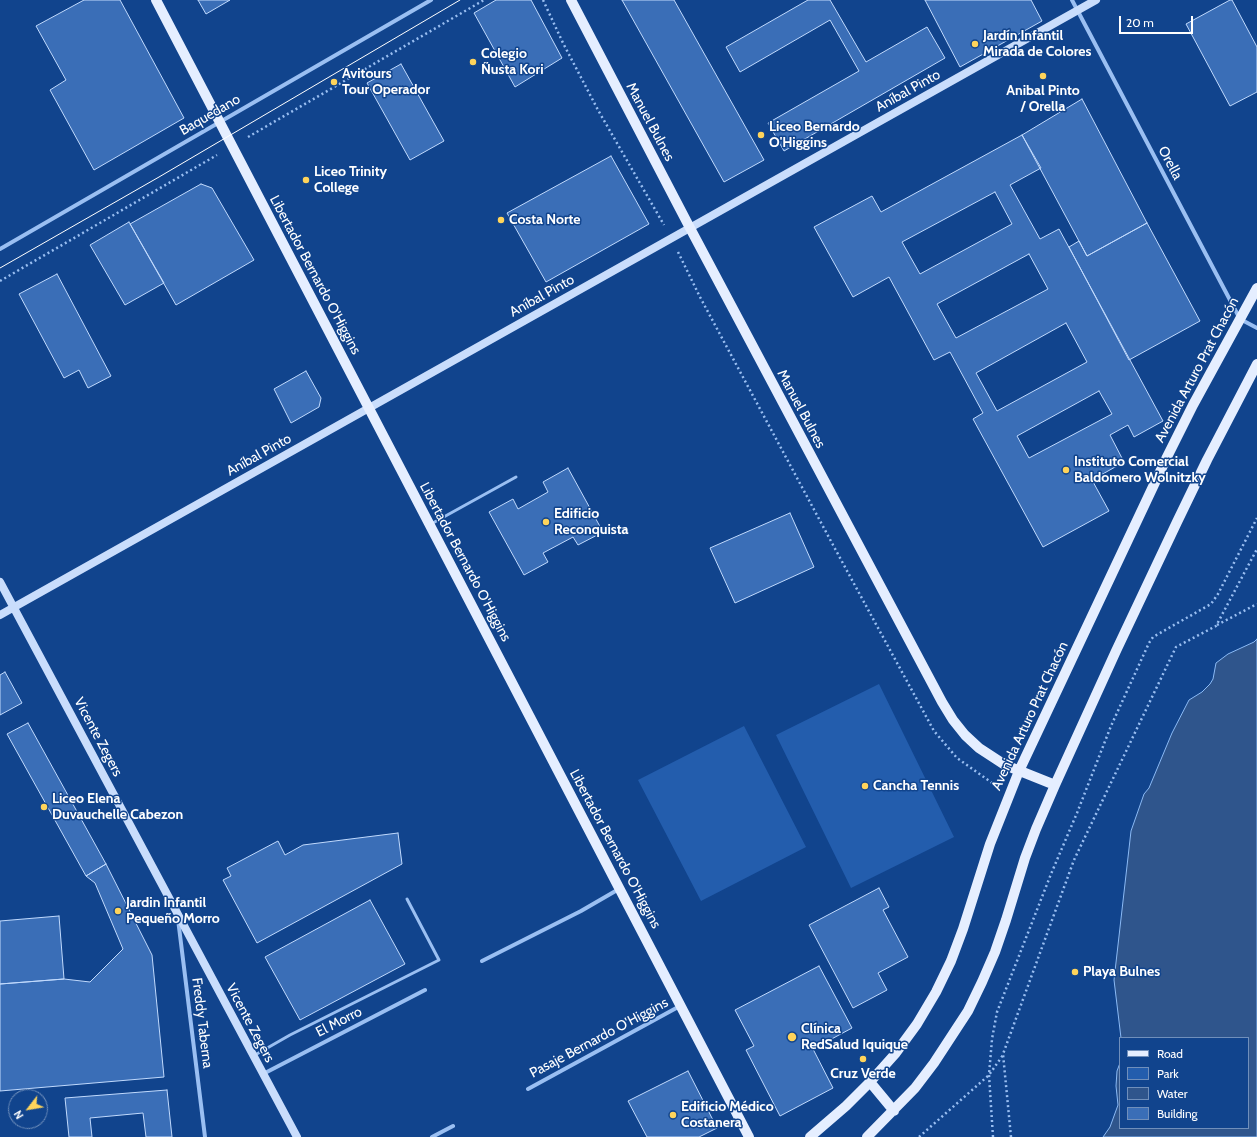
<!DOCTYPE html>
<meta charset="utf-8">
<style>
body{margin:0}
#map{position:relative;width:1257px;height:1137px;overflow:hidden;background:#11448d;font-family:Cabin,sans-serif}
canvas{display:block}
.legend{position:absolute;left:1119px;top:1037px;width:130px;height:92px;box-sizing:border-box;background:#11448d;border:1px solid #708fbb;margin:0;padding:5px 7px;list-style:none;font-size:12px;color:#fff}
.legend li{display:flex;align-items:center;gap:8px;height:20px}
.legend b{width:20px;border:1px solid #708fbb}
.north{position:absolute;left:8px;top:1089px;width:40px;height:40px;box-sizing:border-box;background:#11448d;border:1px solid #708fbb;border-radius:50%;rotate:239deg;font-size:11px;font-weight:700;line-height:16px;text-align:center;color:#fff}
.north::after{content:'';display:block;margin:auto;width:14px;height:18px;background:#ffd45b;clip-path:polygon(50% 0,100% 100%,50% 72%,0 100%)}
.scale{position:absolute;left:1119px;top:16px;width:74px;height:18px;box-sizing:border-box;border:2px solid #fff;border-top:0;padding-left:5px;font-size:12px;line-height:14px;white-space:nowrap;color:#fff;-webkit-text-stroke:3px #11448d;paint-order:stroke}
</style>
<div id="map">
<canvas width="1257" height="1137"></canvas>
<ul class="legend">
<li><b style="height:5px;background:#e5eeff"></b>Road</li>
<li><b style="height:11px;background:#235dad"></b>Park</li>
<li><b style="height:11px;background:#2f558c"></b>Water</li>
<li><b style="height:11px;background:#3a6eb7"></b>Building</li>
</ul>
<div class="north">N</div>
<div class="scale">20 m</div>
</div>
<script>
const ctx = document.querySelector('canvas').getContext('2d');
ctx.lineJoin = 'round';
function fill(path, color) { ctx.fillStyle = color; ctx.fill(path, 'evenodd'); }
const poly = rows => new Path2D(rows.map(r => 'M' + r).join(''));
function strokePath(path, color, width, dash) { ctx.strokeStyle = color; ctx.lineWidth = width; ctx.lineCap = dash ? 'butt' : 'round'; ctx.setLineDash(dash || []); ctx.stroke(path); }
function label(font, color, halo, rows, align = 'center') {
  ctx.font = font + ' Cabin,sans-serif'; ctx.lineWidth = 3; ctx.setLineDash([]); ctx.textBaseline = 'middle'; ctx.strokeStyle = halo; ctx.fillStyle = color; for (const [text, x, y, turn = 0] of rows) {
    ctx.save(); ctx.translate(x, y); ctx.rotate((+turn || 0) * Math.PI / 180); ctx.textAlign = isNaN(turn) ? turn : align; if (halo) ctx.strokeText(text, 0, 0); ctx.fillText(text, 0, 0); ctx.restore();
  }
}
fill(poly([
 [879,684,954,837,851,888,776,735],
 [744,726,806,847,701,901,638,780]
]), '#235dad');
const water = poly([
 [1257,639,1257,1137,1103,1137,1110,1127,1118,1105,1116,1086,1117,1071,1120,1063,1120,1128,1248,1128,1248,1038,1121,1038,1114,980,1131,831,1144,794,1149,788,1172,733,1189,700,1202,692,1210,684,1213,679,1216,663,1228,654,1254,642,1257,639]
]);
fill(water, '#2f558c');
strokePath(water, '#8bbaf5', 1);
const building = poly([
 [84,0,120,0,184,118,94,170,50,90,66,80,36,26,84,0],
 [198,0,230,0,206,14,198,0],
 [496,0,531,0,562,58,515,87,474,13,496,0],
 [622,0,674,0,764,160,724,182,622,0],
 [808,0,830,0,866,62,927,27,945,58,784,151,768,123,859,71,830,20,740,72,726,47,808,0],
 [925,0,1031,0,1042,21,960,67,925,0],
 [1230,0,1232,0,1257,47,1257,92,1230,106,1186,24,1230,0],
 [401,64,444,141,410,160,367,83,401,64],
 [1082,99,1147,223,1087,256,1022,135,1082,99],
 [1022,135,1041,168,1010,185,1040,239,1059,229,1163,421,1134,437,1128,425,1110,435,1124,462,1092,480,1109,511,1043,547,973,419,983,413,950,352,934,360,889,277,853,297,814,227,872,196,881,212,1022,135],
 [995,192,1012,224,920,274,902,242,995,192],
 [1029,254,1048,289,956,338,937,304,1029,254],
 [1066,323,1087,362,997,411,976,373,1066,323],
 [1099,391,1112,414,1029,458,1017,436,1099,391],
 [611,156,649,224,546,282,507,213,611,156],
 [201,184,212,188,254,260,176,305,130,224,201,184],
 [129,222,164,283,125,305,90,245,129,222],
 [1147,223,1200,321,1129,360,1069,247,1079,241,1087,256,1147,223],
 [57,274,111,376,88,388,79,370,64,378,19,294,57,274],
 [306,371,321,398,319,407,291,423,274,389,306,371],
 [568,468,603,532,578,545,573,537,543,553,548,562,524,575,489,512,513,499,518,509,548,492,543,482,568,468],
 [790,513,814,567,735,603,710,548,790,513],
 [5,672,22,703,0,715,0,675,5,672],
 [28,723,106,864,86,876,7,734,28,723],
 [398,833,402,864,257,943,223,880,231,876,227,868,278,841,285,855,303,845,398,833],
 [106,864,152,955,164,1077,0,1091,0,984,64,979,90,982,123,949,95,883,86,876,106,864],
 [879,888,889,907,883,910,908,957,878,973,887,990,853,1008,809,925,879,888],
 [370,900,405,964,300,1020,265,957,370,900],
 [59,916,64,979,0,984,0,921,59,916],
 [819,966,852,1028,813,1049,833,1088,780,1116,746,1050,754,1046,735,1010,819,966],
 [688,1071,717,1128,699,1137,647,1137,628,1101,688,1071],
 [167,1090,172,1137,146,1137,143,1113,90,1118,92,1137,69,1137,65,1098,167,1090]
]);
fill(building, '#3a6eb7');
strokePath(building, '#c1dafd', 1);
strokePath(poly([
 [543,0,563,43,598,110,664,225],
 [248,137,484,0],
 [678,252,700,297,833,545,934,731,957,758,995,785],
 [0,281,217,155],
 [1217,625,1257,604],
 [919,1137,989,1075,1003,1055],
 [993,1137,989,1075,992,1039,997,1012,1051,874,1077,813,1111,726,1149,643,1153,637,1211,604,1218,594,1257,518],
 [1011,1137,1003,1054,1074,860,1176,647,1216,626,1257,549]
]), '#9abff2', 2.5, [2, 3]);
strokePath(poly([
 [431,524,516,477],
 [255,1055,290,1035,439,960,407,899]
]), '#9abff2', 3);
strokePath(poly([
 [1072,0,1240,319,1257,328],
 [0,249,431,0],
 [178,919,205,1137],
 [482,961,581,911,619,889],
 [263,1074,425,990],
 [528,1089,680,1006],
 [432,1137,453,1126]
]), '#9abff2', 4);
strokePath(poly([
 [0,582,297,1137],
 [0,615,1096,0]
]), '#c9ddfc', 8);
strokePath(poly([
 [156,0,749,1137],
 [571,0,690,228,942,702,953,720,965,735,979,748,1005,765,1055,785],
 [870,1082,894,1111],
 [810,1137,846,1106,870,1082,895,1054,917,1024,936,992,951,961,963,929,990,844,1019,771,1167,457,1193,405,1257,288],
 [867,1137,915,1088,934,1063,968,1011,982,982,995,952,1006,920,1025,858,1036,829,1055,785,1116,651,1177,522,1207,460,1257,364]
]), '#e5eeff', 10);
strokePath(poly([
 [0,268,159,177,460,0]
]), '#fff', 1);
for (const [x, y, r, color] of [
 [975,44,4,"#ffd45b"],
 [473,62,4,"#ffd45b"],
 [1043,76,4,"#ffd45b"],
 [334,82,4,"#ffd45b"],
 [761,135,4,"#ffd45b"],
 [306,180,4,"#ffd45b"],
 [501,220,4,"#ffd45b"],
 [1066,470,4,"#ffd45b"],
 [546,522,4,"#ffd45b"],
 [865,786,4,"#ffd45b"],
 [44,807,4,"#ffd45b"],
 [118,911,4,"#ffd45b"],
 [1075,972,4,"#ffd45b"],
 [792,1037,5,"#ffd45b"],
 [863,1059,4,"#ffd45b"],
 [673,1115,4,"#ffd45b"]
]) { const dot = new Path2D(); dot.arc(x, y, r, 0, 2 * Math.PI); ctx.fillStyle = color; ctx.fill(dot); strokePath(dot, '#11448d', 1.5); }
label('bold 14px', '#fff', '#11448d', [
 ["Jardín Infantil",983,36],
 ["Mirada de Colores",983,52],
 ["Colegio",481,54],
 ["Ñusta Kori",481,70],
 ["Avitours",342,74],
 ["Tour Operador",342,90],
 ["Anibal Pinto",1043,91,"center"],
 ["/ Orella",1043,107,"center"],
 ["Liceo Bernardo",769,127],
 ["O'Higgins",769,143],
 ["Liceo Trinity",314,172],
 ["College",314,188],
 ["Costa Norte",509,220],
 ["Instituto Comercial",1074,462],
 ["Baldomero Wolnitzky",1074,478],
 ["Edificio",554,514],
 ["Reconquista",554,530],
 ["Cancha Tennis",873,786],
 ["Liceo Elena",52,799],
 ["Duvauchelle Cabezon",52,815],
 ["Jardin Infantil",126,903],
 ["Pequeño Morro",126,919],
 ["Playa Bulnes",1083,972],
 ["Clínica",801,1029],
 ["RedSalud Iquique",801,1045],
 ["Cruz Verde",863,1074,"center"],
 ["Edificio Médico",681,1107],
 ["Costanera",681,1123]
], 'left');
label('14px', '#fff', '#11448d', [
 ["Aníbal Pinto",908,91,-29],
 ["Baquedano",210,115,-30],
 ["Manuel Bulnes",650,122,62],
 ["Orella",1170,163,62],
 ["Libertador Bernardo O'Higgins",315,275,62],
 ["Aníbal Pinto",542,296,-29],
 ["Avenida Arturo Prat Chacón",1197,370,-62],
 ["Manuel Bulnes",801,409,62],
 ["Aníbal Pinto",259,455,-29],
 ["Libertador Bernardo O'Higgins",465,562,62],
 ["Avenida Arturo Prat Chacón",1030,716,-65],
 ["Vicente Zegers",98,737,62],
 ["Libertador Bernardo O'Higgins",615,849,62],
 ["El Morro",339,1022,-27],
 ["Freddy Taberna",202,1023,83],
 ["Vicente Zegers",250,1023,62],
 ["Pasaje Bernardo O'Higgins",599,1038,-28]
]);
</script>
